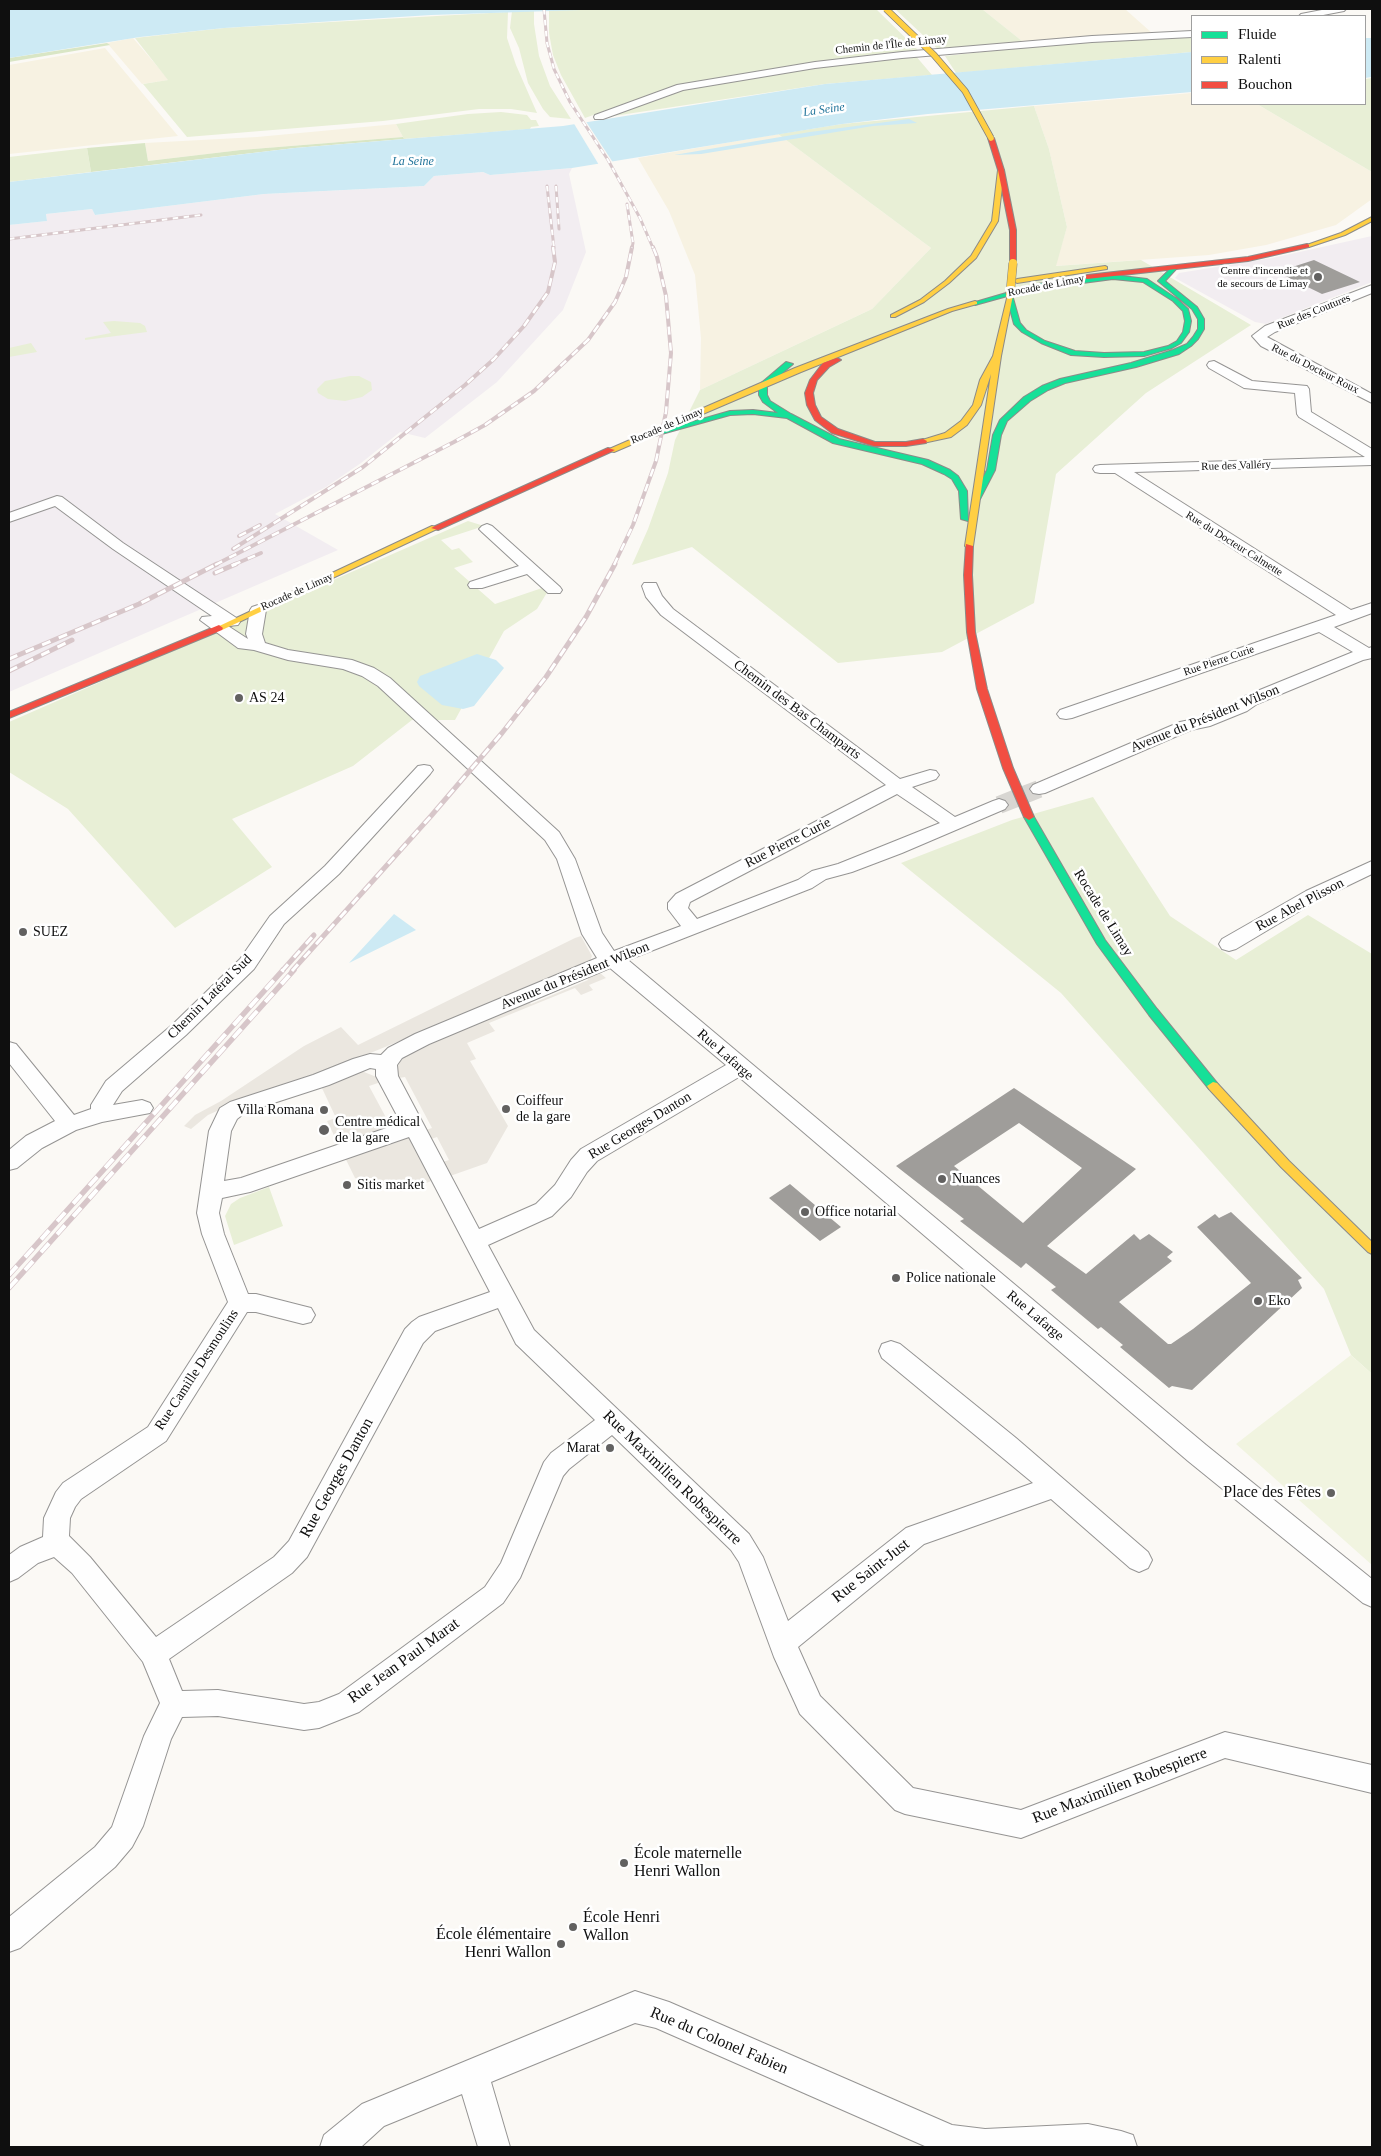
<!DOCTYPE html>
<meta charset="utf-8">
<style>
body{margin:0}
#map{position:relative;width:1381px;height:2156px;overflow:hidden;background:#fbf9f5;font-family:Georgia,serif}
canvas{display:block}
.frame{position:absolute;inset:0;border:10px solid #0f0f0f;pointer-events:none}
.legend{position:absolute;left:1191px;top:15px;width:175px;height:90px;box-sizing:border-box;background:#fff;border:1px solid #9f9f9f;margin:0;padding:6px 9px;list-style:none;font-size:15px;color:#0f0f0f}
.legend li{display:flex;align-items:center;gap:10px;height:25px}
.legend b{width:25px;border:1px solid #9f9f9f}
</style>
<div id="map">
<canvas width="1381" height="2156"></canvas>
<div class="frame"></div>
<ul class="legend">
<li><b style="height:6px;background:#16e098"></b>Fluide</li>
<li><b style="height:6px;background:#ffcf43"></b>Ralenti</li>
<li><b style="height:6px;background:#f24e42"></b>Bouchon</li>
</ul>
</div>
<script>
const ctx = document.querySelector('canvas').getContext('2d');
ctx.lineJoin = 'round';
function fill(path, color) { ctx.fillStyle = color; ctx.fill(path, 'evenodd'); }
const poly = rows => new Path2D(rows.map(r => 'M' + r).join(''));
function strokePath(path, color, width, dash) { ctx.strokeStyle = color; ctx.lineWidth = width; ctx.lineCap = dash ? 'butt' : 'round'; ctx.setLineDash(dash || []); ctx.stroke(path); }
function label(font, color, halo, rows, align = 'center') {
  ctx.font = font + ' Georgia,serif'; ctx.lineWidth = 5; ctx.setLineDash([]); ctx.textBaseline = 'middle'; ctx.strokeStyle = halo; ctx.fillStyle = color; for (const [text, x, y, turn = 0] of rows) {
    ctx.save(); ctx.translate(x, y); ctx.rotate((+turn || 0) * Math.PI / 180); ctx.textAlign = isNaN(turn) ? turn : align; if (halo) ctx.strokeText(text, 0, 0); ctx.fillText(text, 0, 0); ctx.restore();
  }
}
fill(poly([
 [572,168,569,174,586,252,563,310,497,382,425,438,400,432,361,463,326,487,275,514,338,550,9,692,9,225,47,221,46,214,92,209,95,215,264,194,424,186,434,176,483,172,490,175],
 [1372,236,1372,282,1266,324,1255,322,1175,278,1179,273,1272,258]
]), '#f2edf1');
fill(poly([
 [982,9,1125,9,1152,33,1027,45],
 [133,38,169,80,142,84,107,43],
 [105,48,178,136,9,154,9,65],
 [1192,93,1192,104,1257,104,1372,172,1372,199,1336,225,1266,245,1209,255,1055,266,1067,227,1049,149,1034,106],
 [396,124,403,137,241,150,148,161,145,143,257,137],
 [778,134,931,248,872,309,700,390,701,338,695,275,669,211,638,158]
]), '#f7f2e2');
fill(poly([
 [611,9,876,9,921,53,696,83,660,91,585,118,561,75,553,55,549,33,549,10],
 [895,9,982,9,1027,45,940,51],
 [512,11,534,11,534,24,539,56,550,86,571,119,550,117,543,109,528,83,519,48,510,28],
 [508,12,507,38,516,65,537,113,511,109,479,109,383,121,187,137,143,84,168,80,135,38,224,28],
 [1192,35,1192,52,956,73,945,56,1029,47],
 [915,55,932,75,825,84,587,120,604,117,685,89,843,63],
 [1372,78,1372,172,1257,104,1365,104,1365,79],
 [1034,106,1049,149,1067,227,1056,266,1141,260,1251,325,1146,393,1056,474,1034,603,942,652,838,663,692,547,632,565,648,529,668,473,675,440,700,390,872,309,931,248,778,134,842,124],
 [501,112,527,115,531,120,536,120,539,126,531,127,530,129,404,139,396,124,468,114],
 [87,148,91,172,9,182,9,157],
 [114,321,140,323,145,326,147,332,85,340,85,338,111,333,103,322],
 [31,343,37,352,9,357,9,348],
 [350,376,359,376,371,382,372,390,362,397,345,401,328,399,318,393,317,389,325,381],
 [468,521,484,526,441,540,452,550,459,548,473,562,454,568,495,604,545,587,548,591,537,609,504,631,455,720,412,720,353,766,232,819,272,867,175,928,68,809,9,772,9,722],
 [1093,797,1170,916,1236,960,1308,915,1372,954,1372,1374,1351,1355,1324,1289,1061,993,901,863,1012,820],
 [269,1187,283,1226,234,1245,225,1216,231,1204,240,1198]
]), '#e8efd6');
fill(poly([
 [107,43,110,45,9,62,9,58],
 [403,137,404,139,295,148,91,172,87,148,145,143,148,161,241,150]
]), '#d9e6c5');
fill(poly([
 [1351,1355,1372,1374,1372,1565,1236,1444]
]), '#f1f4e0');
fill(poly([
 [581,936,592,956,589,963,317,1075,235,1103,208,1115,191,1129,184,1126,195,1115,221,1101,304,1046,341,1027,358,1045,575,938],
 [600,973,606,978,589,985,593,990,581,995,575,988,489,1023,495,1031,467,1043,476,1059,470,1061,508,1126,487,1163,450,1176,443,1162,449,1160,437,1137,431,1139,426,1130,432,1128,405,1077,399,1078,397,1074,397,1067,402,1059,414,1051,485,1020,529,1002,531,1004,588,980,587,978],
 [358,1072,364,1072,379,1078,381,1082,369,1086,390,1125,402,1121,434,1180,402,1192,355,1178,327,1121,336,1118,321,1086]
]), '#ebe7e0');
fill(poly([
 [9,9,611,9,431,15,224,28,140,37,9,58],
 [1365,38,1372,38,1372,77,1365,78],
 [1192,52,1192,92,928,114,842,124,572,168,490,175,483,172,434,176,424,186,264,194,95,215,92,209,46,214,47,221,9,225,9,182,295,148,563,126,825,84],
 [909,119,917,123,873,126,701,154,674,155,810,132],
 [477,654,496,660,504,668,474,706,463,709,442,705,419,686,417,682,420,676],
 [394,914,416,930,349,963]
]), '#cdeaf4');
fill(poly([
 [585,120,612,161,613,163,599,165,573,122]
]), '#fbf9f5');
fill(poly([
 [1314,260,1360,282,1322,294,1277,272],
 [1014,1088,1136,1169,1047,1246,1086,1274,1134,1234,1140,1240,1149,1234,1173,1252,1167,1257,1172,1261,1119,1302,1168,1344,1171,1344,1193,1329,1251,1283,1197,1227,1215,1214,1219,1218,1231,1212,1302,1278,1298,1280,1302,1288,1192,1390,1172,1386,1169,1388,1120,1347,1123,1345,1101,1327,1098,1329,1051,1290,1056,1287,1026,1263,1021,1268,960,1221,964,1219,896,1166],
 [1019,1123,1082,1168,1023,1223,954,1166],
 [790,1184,841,1227,820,1241,769,1198]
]), '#9f9d9a');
strokePath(poly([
 [999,805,1039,789]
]), '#d8d6d2', 18, [18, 9]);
const street = poly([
 [1327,9,1346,9,1344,11,1318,16,1299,16,1301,14,1327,9],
 [1192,31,1192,37,1092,42,902,58,815,68,683,90,603,119,595,119,594,117,595,115,677,85,815,62,902,52,1092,36,1192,31],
 [1372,285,1372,293,1275,332,1267,337,1372,394,1372,403,1261,346,1252,336,1265,326,1372,285],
 [1214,361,1252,381,1307,386,1309,389,1311,412,1372,449,1372,465,1134,472,1351,610,1372,603,1372,613,1334,627,1369,648,1372,647,1372,658,1363,660,1257,704,1247,711,1210,726,1191,730,1045,793,1039,794,1033,793,1030,789,1033,785,1180,722,1199,718,1235,703,1245,696,1353,652,1319,632,1072,718,1066,719,1060,718,1057,714,1060,710,1336,615,1115,473,1100,473,1095,472,1093,469,1095,466,1100,465,1365,457,1299,417,1297,414,1295,393,1244,388,1209,368,1207,365,1209,362,1214,361],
 [57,496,62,497,123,543,238,619,240,622,238,625,228,626,248,639,246,634,250,610,252,607,258,605,264,607,266,610,262,634,265,643,288,650,352,660,374,668,390,678,559,832,575,859,602,933,614,951,681,926,668,909,668,903,676,894,886,785,661,615,646,597,642,586,644,583,656,583,662,596,673,609,900,779,930,770,936,771,939,775,936,779,912,787,955,817,993,801,999,799,1005,801,1008,805,1005,809,902,853,852,872,826,879,812,888,628,960,1206,1445,1372,1579,1372,1607,1363,1603,1188,1461,739,1077,597,1161,587,1172,571,1197,552,1216,488,1245,534,1330,749,1534,763,1557,788,1621,906,1528,1033,1483,882,1358,879,1351,882,1344,891,1341,900,1344,1016,1438,1148,1552,1152,1560,1148,1568,1139,1572,1130,1568,1051,1499,924,1544,798,1647,820,1696,913,1788,1021,1810,1225,1732,1372,1765,1372,1793,1225,1758,1021,1838,905,1814,895,1810,800,1714,774,1657,739,1562,731,1550,612,1435,569,1469,563,1476,520,1578,503,1603,359,1712,319,1728,304,1730,218,1716,182,1717,171,1739,143,1826,132,1847,115,1867,20,1948,9,1952,9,1917,95,1847,112,1827,144,1736,160,1703,143,1662,72,1573,54,1557,38,1563,18,1578,9,1582,9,1555,20,1547,43,1537,44,1518,56,1492,63,1483,148,1427,228,1302,202,1234,197,1213,209,1131,220,1108,230,1102,313,1075,353,1059,370,1054,381,1055,388,1048,415,1034,597,958,582,934,557,859,545,840,378,686,362,676,343,669,288,660,254,650,238,648,200,620,202,617,212,616,113,549,55,506,9,522,9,513,57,496],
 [897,794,940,823,838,864,812,871,798,880,697,919,688,908,690,902,897,794],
 [610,968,726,1065,581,1149,571,1160,555,1185,536,1204,479,1229,398,1076,397,1065,402,1058,429,1044,610,968],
 [370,1068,376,1069,376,1076,401,1123,241,1178,224,1181,231,1131,237,1119,246,1112,329,1085,370,1068],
 [409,1137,490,1292,419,1317,412,1322,405,1329,289,1541,274,1557,156,1637,90,1557,69,1536,70,1518,75,1507,81,1499,166,1441,247,1312,256,1312,303,1324,311,1322,315,1315,311,1308,303,1306,256,1294,248,1294,224,1234,219,1213,222,1198,250,1192,409,1137],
 [498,1308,516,1344,595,1420,551,1453,544,1462,501,1563,485,1587,339,1694,319,1702,304,1704,218,1690,182,1691,169,1659,292,1573,307,1557,423,1343,435,1331,498,1308],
 [487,524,492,526,560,587,562,590,560,593,548,593,527,574,482,588,470,588,468,585,470,582,519,566,482,532,479,529,482,526,487,524],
 [424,765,430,766,433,770,430,774,339,874,284,924,254,969,186,1035,122,1091,113,1105,142,1100,150,1103,153,1108,150,1113,102,1122,76,1130,42,1148,17,1168,9,1170,9,1150,26,1136,55,1121,9,1063,9,1042,16,1044,74,1115,91,1109,91,1105,106,1081,172,1025,240,959,270,916,325,866,418,766,424,765],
 [1372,861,1372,874,1320,899,1236,949,1229,951,1222,949,1219,944,1222,939,1306,891,1372,861],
 [635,1991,669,2002,952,2125,985,2129,1088,2124,1121,2131,1133,2135,1137,2147,927,2147,656,2028,635,2023,491,2082,510,2147,478,2147,462,2094,384,2126,361,2147,320,2147,324,2135,362,2104,635,1991]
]);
const fast = poly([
 [1172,267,1177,268,1165,281,1197,307,1204,319,1204,329,1198,339,1191,346,1179,354,1136,367,1065,383,1048,390,1030,401,1007,421,1001,435,995,470,980,499,974,499,973,497,987,470,993,435,1000,420,1024,397,1042,386,1060,379,1131,363,1173,350,1187,344,1193,337,1198,329,1198,319,1192,309,1158,281,1172,267],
 [1113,275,1147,279,1177,299,1188,309,1191,321,1189,332,1181,343,1172,348,1144,356,1104,357,1071,355,1041,343,1022,332,1014,324,1007,298,1010,296,1013,298,1020,323,1026,330,1045,341,1075,351,1104,353,1144,352,1168,346,1177,341,1183,332,1185,321,1183,311,1173,301,1143,282,1113,279,1029,290,975,305,972,303,1037,284,1113,275],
 [786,362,793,364,767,386,767,395,770,401,791,414,839,439,928,460,950,470,958,476,967,491,968,521,961,519,959,491,952,479,944,474,922,464,833,443,787,418,753,414,730,415,640,440,636,438,730,411,753,410,778,413,763,402,759,395,759,385,786,362],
 [1029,814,1034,817,1105,940,1157,1009,1217,1083,1219,1086,1217,1089,1209,1089,1149,1015,1097,944,1024,817,1029,814]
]);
const slow = poly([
 [1001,168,1004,170,998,221,976,258,949,283,924,302,895,317,891,317,891,315,920,300,945,281,971,256,992,221,998,170,1001,168],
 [1372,217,1372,221,1345,235,1309,247,1304,246,1341,233,1372,217],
 [1105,266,1107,267,1107,269,1017,283,1014,281,1017,279,1105,266],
 [1008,294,1013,295,1001,356,973,546,969,548,965,546,991,374,981,405,967,425,951,437,923,443,919,441,945,433,961,421,973,405,980,380,993,356,1008,294],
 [975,301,977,302,977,304,952,311,801,372,614,452,607,450,795,368,948,309,975,301],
 [432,526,439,528,222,630,216,630,215,628,432,526],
 [1213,1082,1217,1083,1289,1161,1372,1242,1372,1254,1368,1252,1281,1167,1209,1089,1207,1086,1213,1082]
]);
const jam = poly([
 [991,136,994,138,1004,170,1016,230,1016,263,1013,265,1010,263,1010,230,998,170,988,138,991,136],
 [1307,244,1309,245,1309,247,1248,261,1087,279,1084,277,1087,275,1248,257,1307,244],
 [837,358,841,360,829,367,817,380,813,393,815,405,821,417,838,429,875,442,906,442,923,439,927,441,926,443,906,446,874,446,832,433,815,420,807,405,805,393,810,380,823,363,837,358],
 [608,448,615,450,438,530,431,528,608,448],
 [966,544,973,546,972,575,975,632,987,689,1013,768,1034,817,1029,820,1024,817,1003,768,977,689,967,632,964,575,966,544],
 [219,625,223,628,222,630,9,718,9,712,219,625]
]);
strokePath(street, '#959493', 2);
strokePath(fast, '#8c8b89', 2);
strokePath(slow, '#8c8b89', 2);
strokePath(jam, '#8c8b89', 2);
fill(street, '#fefefe');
fill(fast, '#16e098');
fill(slow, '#ffcf43');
fill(jam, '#f24e42');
const railFar3 = poly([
 [544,9,547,43,554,69,570,102,608,160,640,218,653,248],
 [547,186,554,248],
 [556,186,559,229],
 [627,204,633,243,632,248],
 [9,239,201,215]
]);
const railFar2 = poly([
 [239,536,260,525],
 [233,549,363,467,465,385,494,359,524,326,548,292,555,262,553,247],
 [215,565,454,442,485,425,534,391,588,340,615,302,626,277,632,247],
 [233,565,261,553],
 [614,565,633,525,656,461,666,412,671,353,666,296,657,257,653,247]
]);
const railFar1 = poly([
 [215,573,236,564],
 [9,659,139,604,217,564],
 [9,671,72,640],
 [282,971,314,935],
 [292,971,431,816,502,733,546,677,586,617,615,564]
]);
const rail = poly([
 [9,1275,283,970],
 [9,1288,294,970]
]);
strokePath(railFar3, '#d7c6c9', 3);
strokePath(railFar2, '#d7c6c9', 4);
strokePath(railFar1, '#d7c6c9', 5);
strokePath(rail, '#d7c6c9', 5.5);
strokePath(railFar3, '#fff', 2, [5.5]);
strokePath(railFar2, '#fff', 2.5, [8]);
strokePath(railFar1, '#fff', 3, [9]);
strokePath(rail, '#fff', 4, [12]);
const slowBridgeFar1 = poly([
 [886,9,934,55,965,91,991,138]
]);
const slowBridge = poly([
 [1010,295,1013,263]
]);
strokePath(slowBridgeFar1, '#838280', 7, []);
strokePath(slowBridge, '#838280', 9, []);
strokePath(slowBridgeFar1, '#ffcf43', 5.5);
strokePath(slowBridge, '#ffcf43', 8);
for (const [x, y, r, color] of [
 [1318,277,5,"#626160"],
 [239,698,5,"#626160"],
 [23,932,5,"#626160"],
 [506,1109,5,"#626160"],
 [324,1110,5,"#626160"],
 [324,1130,6,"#626160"],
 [942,1179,5,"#626160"],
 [347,1185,5,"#626160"],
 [805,1212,5,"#626160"],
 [896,1278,5,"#626160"],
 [1258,1301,5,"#626160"],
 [610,1448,5,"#626160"],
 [1331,1493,5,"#626160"],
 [624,1863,5,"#626160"],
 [573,1927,5,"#626160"],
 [561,1944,5,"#626160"]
]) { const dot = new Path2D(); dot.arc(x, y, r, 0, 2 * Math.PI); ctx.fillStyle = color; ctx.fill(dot); strokePath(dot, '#fff', 2); }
label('11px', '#0f0f0f', '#fff', [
 ["Chemin de l'Île de Limay",891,45,-6],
 ["Rocade de Limay",1046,286,-11],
 ["Rue des Coutures",1314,312,-22],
 ["Rue du Docteur Roux",1315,369,27],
 ["Rocade de Limay",667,426,-23],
 ["Rue des Valléry",1236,466,-2],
 ["Rue du Docteur Calmette",1234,544,32],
 ["Rocade de Limay",297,592,-24],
 ["Rue Pierre Curie",1219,661,-19]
]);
label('11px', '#0f0f0f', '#fff', [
 ["Centre d'incendie et",1308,271],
 ["de secours de Limay",1308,284]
], 'right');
label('italic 12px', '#1f739a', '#fff', [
 ["La Seine",824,110,-8],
 ["La Seine",413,162]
]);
label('14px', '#0f0f0f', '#fff', [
 ["AS 24",249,698],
 ["SUEZ",33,932],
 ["Coiffeur",516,1101],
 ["de la gare",516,1117],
 ["Villa Romana",314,1110,"right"],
 ["Centre médical",335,1122],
 ["de la gare",335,1138],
 ["Nuances",952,1179],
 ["Sitis market",357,1185],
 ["Office notarial",815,1212],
 ["Police nationale",906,1278],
 ["Eko",1268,1301],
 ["Marat",600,1448,"right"]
], 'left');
label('14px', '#0f0f0f', '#fff', [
 ["Chemin des Bas Champarts",797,710,37],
 ["Avenue du Président Wilson",1205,719,-22],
 ["Rue Pierre Curie",788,843,-27],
 ["Rue Abel Plisson",1300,905,-28],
 ["Rocade de Limay",1103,913,58],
 ["Avenue du Président Wilson",575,976,-22],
 ["Chemin Latéral Sud",210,997,-45],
 ["Rue Lafarge",725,1055,41],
 ["Rue Georges Danton",640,1126,-31],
 ["Rue Lafarge",1035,1316,40],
 ["Rue Camille Desmoulins",197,1370,-57]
]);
label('16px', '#0f0f0f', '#fff', [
 ["Rue Georges Danton",337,1478,-61],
 ["Rue Maximilien Robespierre",672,1478,44],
 ["Rue Saint-Just",871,1571,-38],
 ["Rue Jean Paul Marat",404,1661,-36],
 ["Rue Maximilien Robespierre",1120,1786,-21],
 ["Rue du Colonel Fabien",719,2041,23]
]);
label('16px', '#0f0f0f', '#fff', [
 ["Place des Fêtes",1321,1493],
 ["École maternelle",634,1854,"left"],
 ["Henri Wallon",634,1872,"left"],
 ["École Henri",583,1918,"left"],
 ["Wallon",583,1936,"left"],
 ["École élémentaire",551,1935],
 ["Henri Wallon",551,1953]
], 'right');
</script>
